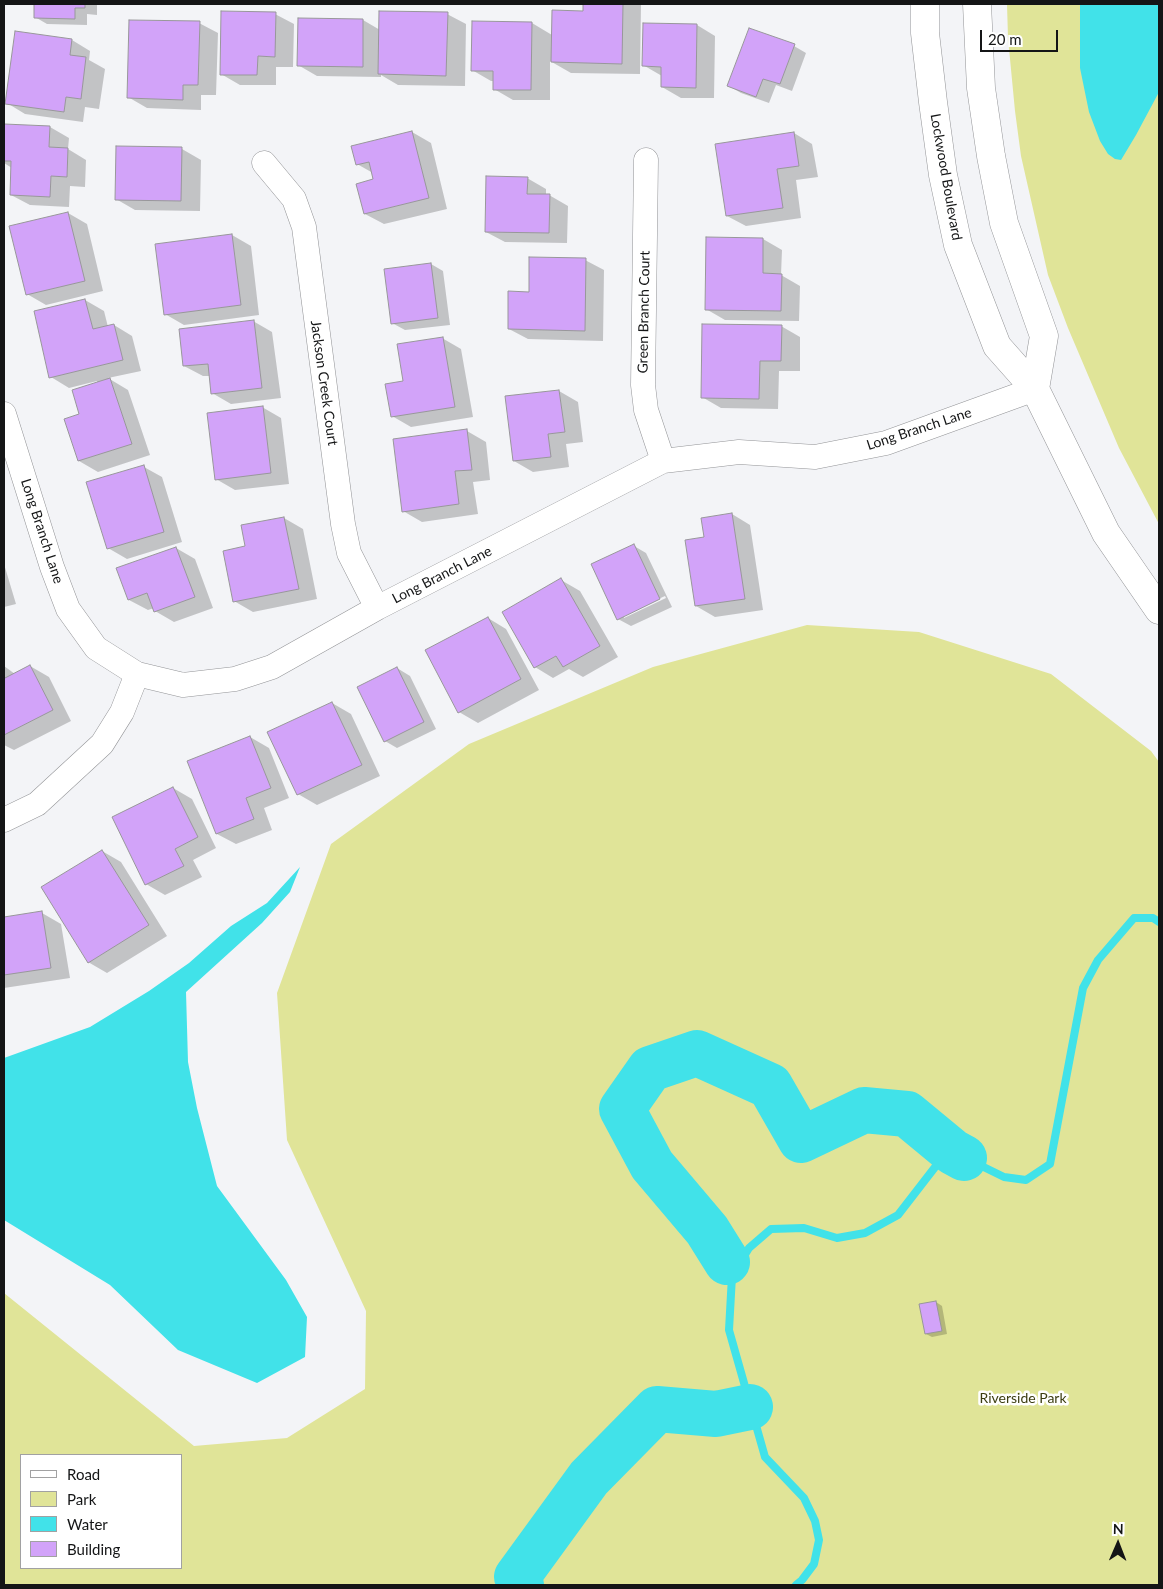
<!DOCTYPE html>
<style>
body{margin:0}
#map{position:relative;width:1163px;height:1589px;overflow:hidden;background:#f3f4f7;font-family:Lato,sans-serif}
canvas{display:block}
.frame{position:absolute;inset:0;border:5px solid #141516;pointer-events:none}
.legend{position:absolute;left:20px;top:1454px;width:162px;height:115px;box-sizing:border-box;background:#fff;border:1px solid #a1a1a2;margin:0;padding:6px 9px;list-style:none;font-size:15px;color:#141516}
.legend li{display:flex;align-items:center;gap:10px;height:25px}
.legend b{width:25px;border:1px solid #a1a1a2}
.north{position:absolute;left:1093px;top:1519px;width:50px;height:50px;-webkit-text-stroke:4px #fff;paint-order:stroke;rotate:1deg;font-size:14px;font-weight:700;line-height:20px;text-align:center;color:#141516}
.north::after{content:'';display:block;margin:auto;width:18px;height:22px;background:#141516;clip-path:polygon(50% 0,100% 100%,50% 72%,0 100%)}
.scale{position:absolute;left:980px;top:30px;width:78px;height:22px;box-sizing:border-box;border:2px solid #141516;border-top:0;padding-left:6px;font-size:15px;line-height:18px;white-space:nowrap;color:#141516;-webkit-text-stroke:4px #fff;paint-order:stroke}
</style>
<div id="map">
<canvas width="1163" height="1589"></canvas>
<div class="frame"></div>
<ul class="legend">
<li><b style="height:6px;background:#fff"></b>Road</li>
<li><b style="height:14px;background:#e0e498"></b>Park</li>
<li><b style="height:14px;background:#41e2e9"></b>Water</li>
<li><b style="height:14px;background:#d2a3f9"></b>Building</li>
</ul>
<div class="north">N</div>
<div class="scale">20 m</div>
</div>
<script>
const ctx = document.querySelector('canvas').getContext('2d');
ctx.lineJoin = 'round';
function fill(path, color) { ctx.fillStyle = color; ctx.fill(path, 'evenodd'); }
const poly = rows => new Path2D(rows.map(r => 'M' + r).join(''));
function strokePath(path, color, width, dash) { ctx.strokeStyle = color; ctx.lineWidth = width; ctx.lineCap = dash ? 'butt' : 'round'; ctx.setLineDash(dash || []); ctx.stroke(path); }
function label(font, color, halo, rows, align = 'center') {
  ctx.font = font + ' Lato,sans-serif'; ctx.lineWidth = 5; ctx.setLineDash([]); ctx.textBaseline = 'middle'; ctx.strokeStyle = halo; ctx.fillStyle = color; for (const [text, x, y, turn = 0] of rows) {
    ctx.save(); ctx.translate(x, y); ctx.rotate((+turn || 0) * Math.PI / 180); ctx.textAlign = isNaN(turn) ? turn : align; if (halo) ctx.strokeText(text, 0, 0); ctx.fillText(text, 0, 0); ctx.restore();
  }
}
fill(poly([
 [1007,4,1159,4,1159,524,1119,448,1068,328,1048,275,1021,156,1015,111,1008,38],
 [807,625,919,632,1051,674,1151,751,1159,762,1159,1585,4,1585,4,1293,194,1446,287,1438,365,1389,366,1311,287,1140,277,993,331,844,469,744,653,667],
 [21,1455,181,1455,181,1568,21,1568]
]), '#e0e498');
fill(poly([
 [1080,4,1159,4,1159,92,1136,135,1121,160,1115,159,1108,154,1100,141,1089,112,1080,68],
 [300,867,290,892,262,923,186,992,188,1062,197,1108,217,1186,286,1280,307,1317,305,1357,257,1383,178,1350,110,1285,4,1220,4,1058,90,1027,149,991,189,963,231,926,267,903]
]), '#41e2e9');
fill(poly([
 [35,4,97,4,97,15,87,14,87,25,47,24,35,17],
 [584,4,641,4,640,74,571,73,550,61,550,100,513,100,494,89,494,81,491,81,472,70,532,23,552,35,584,12],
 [275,14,294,24,293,67,276,67,276,85,240,85,221,74],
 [447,14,466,24,465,86,398,85,381,75,381,77,317,76,298,65,299,19,363,20,380,30],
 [199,23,218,33,216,95,201,95,201,110,147,108,128,97],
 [697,25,715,36,714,98,681,98,662,87,662,76,643,65],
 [72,40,90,51,89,60,105,69,99,109,85,107,83,122,25,114,7,103],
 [794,46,806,53,792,91,776,85,769,103,741,93,729,86],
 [4,125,50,127,69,138,68,149,86,160,85,187,70,186,69,207,30,205,11,195,12,168,4,163],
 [412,132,431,143,447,209,384,224,365,214,375,180,373,173,357,164],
 [794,133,812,144,818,177,796,180,801,218,746,226,727,216],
 [117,148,182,149,201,160,200,211,135,210,116,199],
 [527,178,546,189,546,195,549,195,568,206,567,243,505,242,486,232],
 [68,213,87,224,103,291,46,305,27,294],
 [232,235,251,246,259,315,184,325,165,314],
 [763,239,782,250,781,275,800,286,799,321,725,320,706,309],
 [585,260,604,270,603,341,528,339,509,329],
 [431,264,443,271,450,325,405,330,392,323],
 [85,300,104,311,108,327,114,325,132,336,141,371,108,378,128,390,150,455,98,472,79,461,66,420,81,415,97,383,97,381,69,388,51,377],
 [253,321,272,332,281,398,231,404,212,393,210,376,203,376,184,366],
 [781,326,800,337,800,371,779,371,778,409,721,408,702,397],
 [442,338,461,349,473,417,411,427,392,416],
 [559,391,578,402,583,442,566,444,569,467,533,472,514,461],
 [262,407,281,418,289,484,235,490,216,479],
 [467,431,486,442,490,480,473,482,478,514,422,522,403,511],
 [144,467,162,477,182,542,127,559,108,548],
 [732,514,750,525,763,610,715,617,696,606,706,538],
 [284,518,303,529,317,599,253,612,234,601],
 [634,546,646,553,672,607,631,626,618,619],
 [665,596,666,598,624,618,624,615],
 [176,548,195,559,213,608,174,622,155,611,154,608,148,610,129,600],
 [4,564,16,604,4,607],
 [561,580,580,591,618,657,583,677,569,669,553,678,535,667],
 [488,618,506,629,539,690,478,723,459,712],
 [4,666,15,674,30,666,49,677,71,721,14,750,4,745],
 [397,668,410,676,436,729,397,748,385,741],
 [332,703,351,714,380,776,317,805,298,794,269,733],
 [250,737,269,748,289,798,264,808,272,830,236,844,217,834,188,762],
 [173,788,192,799,216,848,193,860,202,877,165,895,146,884,113,818],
 [102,851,121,862,167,936,107,973,88,962],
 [42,913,61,924,70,978,4,988,4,918],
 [936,1302,942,1306,947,1334,932,1337,926,1334]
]), '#0003');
strokePath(poly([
 [796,1585,802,1580,814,1564,819,1540,815,1521,804,1498,765,1457,729,1330,732,1276,749,1248,771,1229,804,1228,837,1238,865,1233,898,1215,939,1162,953,1152,1004,1177,1026,1180,1050,1164,1083,988,1098,960,1134,918,1153,918,1159,922]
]), '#41e2e9', 8);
strokePath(poly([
 [727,1262,707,1230,652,1165,622,1109,650,1069,697,1053,770,1086,801,1140,864,1110,907,1114,953,1152,964,1158],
 [521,1585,517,1577,589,1478,657,1409,716,1414,750,1407]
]), '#41e2e9', 46);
const building = poly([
 [34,4,85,4,85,8,75,8,75,19,34,18,34,4],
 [583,4,623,4,622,64,551,62,552,10,583,11,583,4],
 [221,11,276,12,275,57,258,56,257,75,220,75,221,11],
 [379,11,448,12,446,76,378,74,379,11],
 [298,18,363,19,363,67,297,66,298,18],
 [129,20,200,21,198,85,183,85,183,100,127,98,129,20],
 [472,21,532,22,531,90,493,90,493,71,471,71,472,21],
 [643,23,697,24,696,88,661,87,661,67,642,66,643,23],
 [749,28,795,44,780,84,763,79,756,97,727,86,749,28],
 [15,31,72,39,70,55,86,57,81,99,66,97,64,112,5,104,15,31],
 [4,124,50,126,49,147,68,148,67,177,51,176,50,197,10,195,11,161,4,161,4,124],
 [412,131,429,198,364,214,356,184,373,179,369,162,356,165,351,146,412,131],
 [794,132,799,166,777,169,783,208,726,216,715,144,794,132],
 [116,146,182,147,181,201,115,200,116,146],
 [486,176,528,177,527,194,550,194,549,233,485,232,486,176],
 [68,212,85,281,26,295,9,226,68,212],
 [232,234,241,305,164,315,155,244,232,234],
 [706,237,763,238,763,273,782,274,781,311,705,310,706,237],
 [529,257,586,258,585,331,508,329,508,291,529,292,529,257],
 [431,263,438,318,391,324,384,269,431,263],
 [85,299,93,329,114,324,123,360,49,378,34,311,85,299],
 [254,320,262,388,211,394,208,364,183,366,179,329,254,320],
 [702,324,782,325,781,361,760,361,759,399,701,398,702,324],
 [443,337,455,407,391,417,385,384,403,381,397,344,443,337],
 [110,378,132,444,78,461,64,419,79,414,72,390,110,378],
 [559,390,565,432,548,434,551,457,513,461,505,396,559,390],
 [263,406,271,473,215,480,207,413,263,406],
 [467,429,472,470,455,471,459,504,402,512,393,439,467,429],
 [144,465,164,532,107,549,86,482,144,465],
 [732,513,745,599,695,606,685,540,704,537,701,518,732,513],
 [284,517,299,589,233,602,223,551,245,546,241,525,284,517],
 [634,544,660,599,617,620,591,564,634,544],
 [176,547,195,597,154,612,147,593,128,600,116,568,176,547],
 [561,578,600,646,563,667,556,656,534,668,502,612,561,578],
 [488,617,521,679,458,713,425,650,488,617],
 [30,665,53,710,4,735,4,676,5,678,30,665],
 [397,667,424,722,384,742,357,687,397,667],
 [332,702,362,765,297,795,267,732,332,702],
 [250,736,271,788,246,798,254,819,216,834,187,761,250,736],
 [173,787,198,837,175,849,184,866,145,885,112,817,173,787],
 [102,850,149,925,88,963,41,887,102,850],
 [42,911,51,968,4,975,4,917,42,911],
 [936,1301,942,1331,925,1334,919,1304,936,1301]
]);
fill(building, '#d2a3f9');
strokePath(building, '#98979a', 1);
const minor = poly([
 [646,160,643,385,646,410,663,461],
 [264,163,294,199,304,227,343,524,349,553,377,608],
 [4,414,52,567,68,609,96,648,137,674,183,685,235,679,272,667,377,608,663,461,739,452,815,457,886,443,1035,389],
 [4,820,37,804,102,744,122,712,137,674]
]);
const secondary = poly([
 [925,4,925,33,933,102,943,175,958,245,997,346,1035,389,1106,533,1159,610],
 [977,4,981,88,991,156,1004,223,1044,336,1035,389]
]);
strokePath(minor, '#939497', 25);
strokePath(secondary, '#939497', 29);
strokePath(minor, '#fff', 24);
strokePath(secondary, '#fff', 28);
label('14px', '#141516', '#fff', [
 ["Lockwood Boulevard",946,177,80],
 ["Green Branch Court",644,312,-89],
 ["Jackson Creek Court",324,383,82],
 ["Long Branch Lane",919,429,-18],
 ["Long Branch Lane",42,531,72],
 ["Long Branch Lane",442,575,-27]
]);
label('14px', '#3c3d11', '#fff', [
 ["Riverside Park",1023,1398]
]);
</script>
